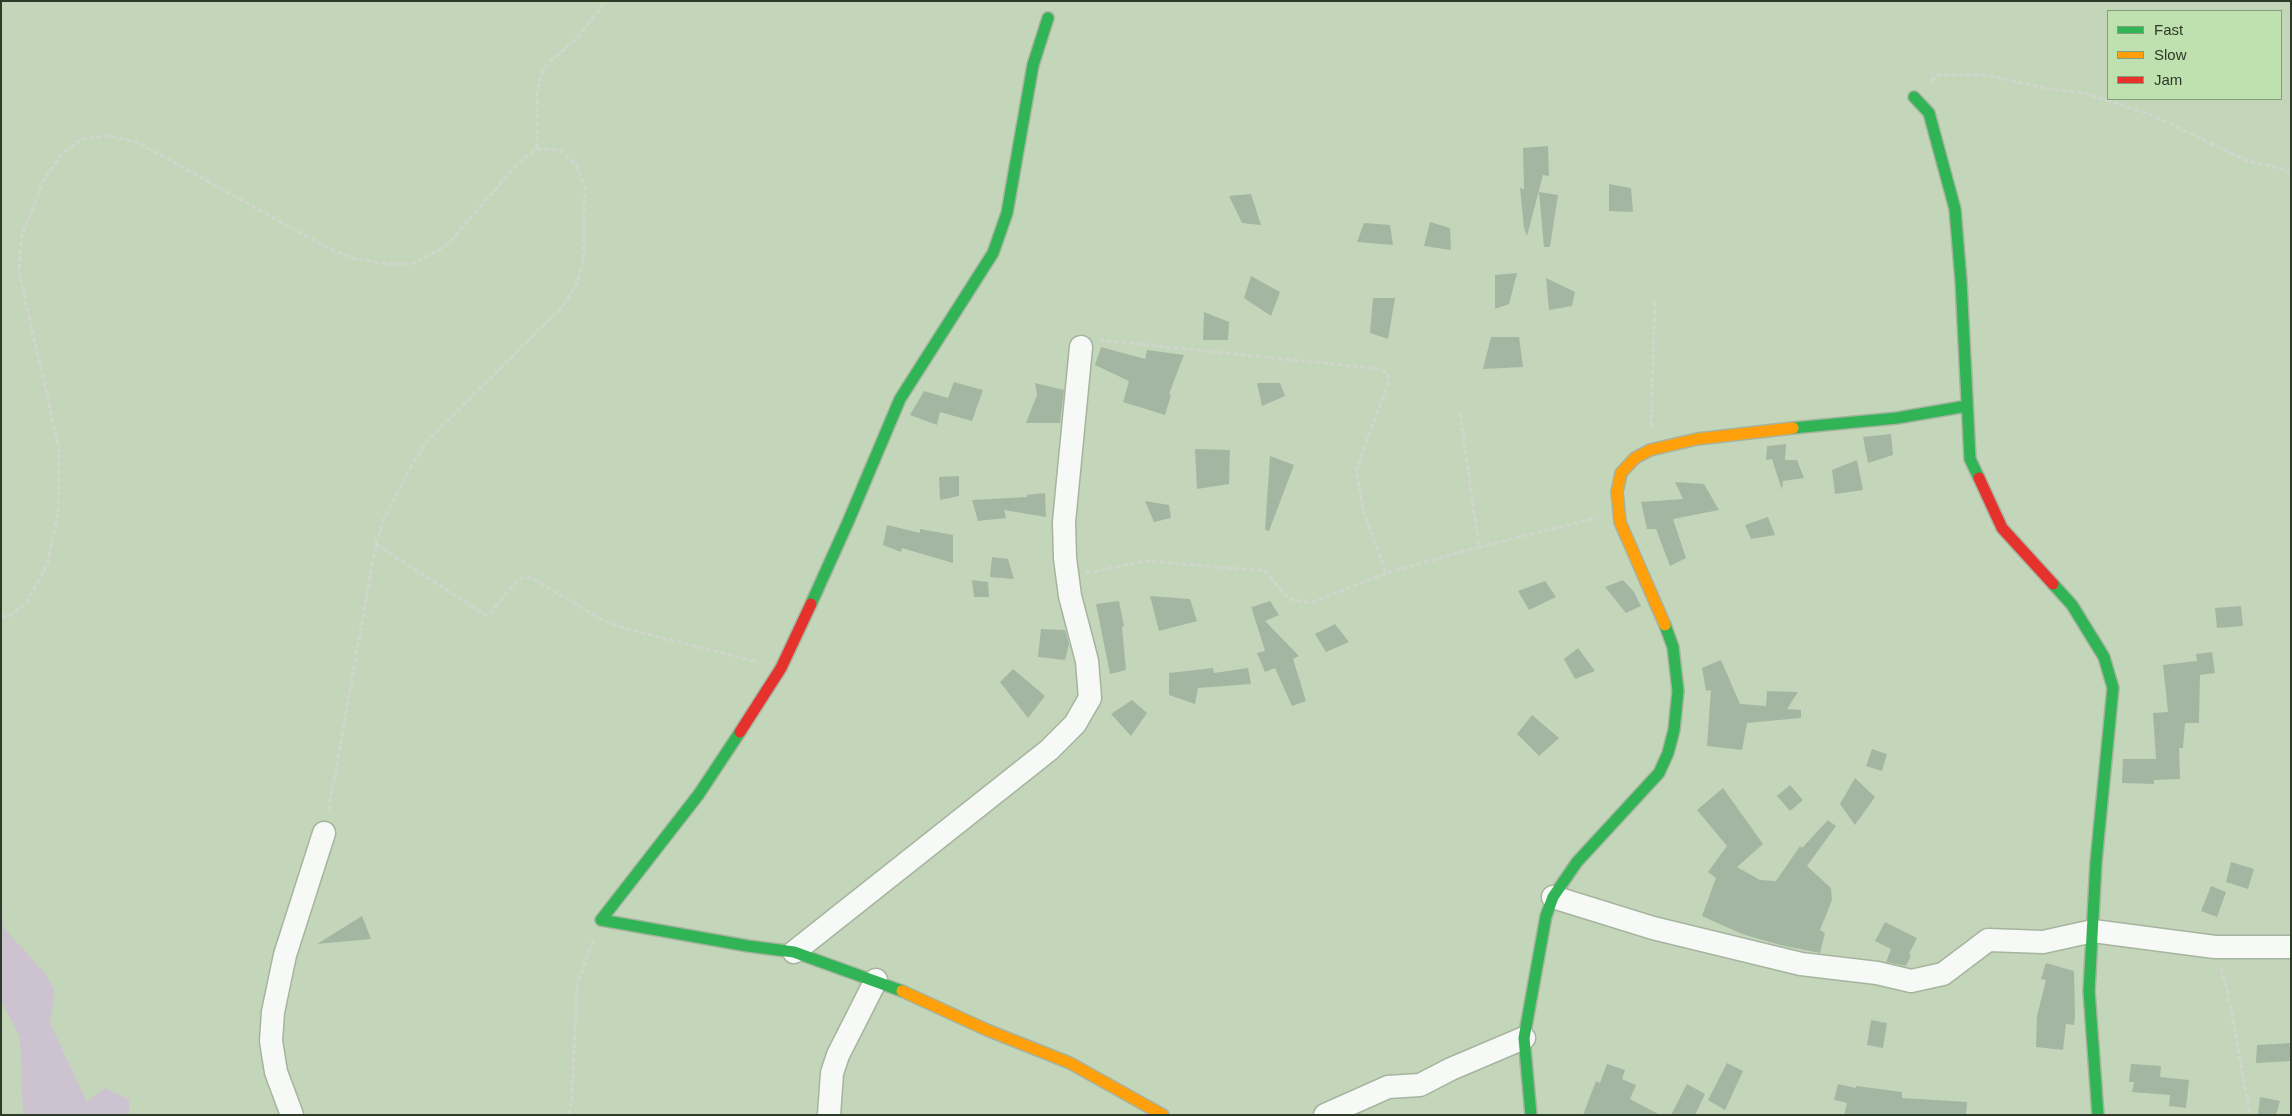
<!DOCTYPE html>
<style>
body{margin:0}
#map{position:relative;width:2292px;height:1116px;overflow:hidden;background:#c3d6ba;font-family:Helvetica,sans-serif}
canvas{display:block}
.frame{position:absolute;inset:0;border:2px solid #2d3a27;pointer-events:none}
.legend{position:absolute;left:2107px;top:10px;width:175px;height:90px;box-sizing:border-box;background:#bfe1af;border:1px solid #859e79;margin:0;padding:6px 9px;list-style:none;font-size:15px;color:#2d3a27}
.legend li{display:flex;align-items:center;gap:10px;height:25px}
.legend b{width:25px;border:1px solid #859e79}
</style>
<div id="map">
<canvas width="2292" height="1116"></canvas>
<div class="frame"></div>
<ul class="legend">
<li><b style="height:6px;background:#30b455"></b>Fast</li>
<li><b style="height:6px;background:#ff9f0a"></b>Slow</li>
<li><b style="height:6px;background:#e5322d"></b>Jam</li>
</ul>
</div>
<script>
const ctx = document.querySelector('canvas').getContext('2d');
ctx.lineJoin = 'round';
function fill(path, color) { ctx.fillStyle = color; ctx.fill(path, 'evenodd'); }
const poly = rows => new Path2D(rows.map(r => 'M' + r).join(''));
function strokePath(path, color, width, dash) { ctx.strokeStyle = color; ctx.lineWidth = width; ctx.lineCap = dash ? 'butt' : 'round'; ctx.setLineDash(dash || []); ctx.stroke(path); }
fill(poly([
 [1,882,3,927,45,973,55,992,50,1023,87,1102,105,1088,129,1099,129,1115,23,1115,20,1037,1,1001]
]), '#cdc3d0');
fill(poly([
 [1548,146,1549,176,1543,175,1527,236,1524,228,1520,188,1524,189,1523,148],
 [1609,184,1631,188,1633,212,1609,211],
 [1539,192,1558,195,1550,247,1544,247],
 [1251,194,1261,225,1242,223,1229,196],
 [1430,222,1450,228,1451,250,1424,246],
 [1364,223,1390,225,1393,245,1357,242],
 [1517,273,1509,304,1495,309,1495,275],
 [1251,276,1280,292,1271,316,1244,298],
 [1546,278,1575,292,1572,306,1549,310],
 [1373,298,1395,298,1388,339,1370,333],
 [1204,312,1229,322,1228,340,1203,340],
 [1491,337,1519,337,1523,367,1483,369],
 [1101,347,1145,359,1147,350,1184,355,1169,394,1171,395,1165,415,1123,402,1129,381,1095,365],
 [954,382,983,390,972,421,940,412,937,425,910,415,924,391,948,398],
 [1035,383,1064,390,1060,423,1026,423,1037,395],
 [1257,383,1280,383,1285,396,1262,406],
 [1891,434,1893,455,1868,463,1863,437],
 [1786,444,1785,460,1797,460,1804,478,1783,481,1782,490,1772,459,1766,460,1767,446],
 [1195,449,1230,450,1229,484,1197,489],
 [1270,456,1294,465,1269,531,1265,530],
 [1857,460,1863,490,1835,494,1832,470],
 [959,476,959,496,940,500,939,477],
 [1675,482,1704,484,1719,510,1673,519,1686,558,1670,566,1656,529,1647,529,1641,502,1683,499],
 [1045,493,1046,517,1004,510,1006,518,978,521,972,500,1027,497,1027,495],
 [1145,501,1169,505,1171,518,1154,522],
 [1768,517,1775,535,1751,539,1745,525],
 [887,525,920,533,920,529,953,535,953,563,902,548,901,552,883,545],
 [992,557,1008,559,1014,579,990,577],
 [972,580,988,582,989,597,974,597],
 [1623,580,1634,592,1641,606,1626,613,1605,587],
 [1545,581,1556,597,1529,610,1518,591],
 [1150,596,1190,599,1197,621,1159,631],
 [1119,601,1124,626,1122,627,1126,670,1110,674,1096,604],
 [1270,601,1279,615,1265,621,1299,656,1293,659,1306,701,1292,706,1275,668,1265,672,1257,653,1265,651,1251,606,1252,607],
 [2241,606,2243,626,2217,628,2215,608],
 [1335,624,1349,642,1326,652,1315,634],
 [1041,629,1065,630,1069,644,1065,660,1038,657],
 [1578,648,1595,671,1575,679,1564,659],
 [2212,652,2215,673,2200,675,2199,723,2185,723,2183,748,2179,748,2180,779,2154,780,2154,784,2122,783,2123,759,2156,759,2153,713,2168,712,2163,665,2197,661,2196,654],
 [1721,660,1740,704,1766,706,1767,691,1798,692,1787,709,1801,710,1801,718,1747,723,1742,750,1707,746,1711,690,1706,691,1702,668],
 [1213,668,1214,673,1248,668,1251,684,1198,688,1195,704,1169,695,1169,673],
 [1013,669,1045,696,1028,718,1000,682],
 [1132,700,1147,713,1131,736,1111,714],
 [1532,715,1559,738,1539,756,1517,734],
 [1872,749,1887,754,1882,771,1866,766],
 [1855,778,1875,797,1855,825,1840,804],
 [1790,785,1803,800,1790,811,1777,796],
 [1723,788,1763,844,1737,867,1760,880,1776,881,1800,846,1802,848,1828,820,1836,826,1807,866,1831,888,1832,900,1820,930,1825,933,1820,953,1780,945,1742,934,1702,916,1716,878,1708,872,1727,846,1697,810],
 [2231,862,2254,869,2248,889,2226,882],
 [2211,886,2226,892,2217,917,2201,911],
 [362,916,371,939,317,944],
 [1885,922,1917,938,1909,954,1911,955,1906,966,1886,962,1891,949,1875,941],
 [2046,963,2074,971,2075,1017,2074,1025,2066,1024,2063,1050,2036,1047,2037,1016,2046,980,2041,979],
 [1871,1020,1887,1023,1883,1048,1867,1045],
 [2291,1043,2291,1061,2256,1063,2257,1045],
 [1727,1063,1743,1071,1725,1110,1708,1100],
 [1607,1064,1625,1070,1622,1079,1636,1085,1630,1099,1660,1115,1583,1115,1596,1081,1600,1083],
 [2131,1064,2161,1066,2160,1077,2189,1080,2186,1108,2169,1106,2170,1095,2132,1092,2134,1082,2129,1082],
 [1687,1084,1705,1094,1695,1115,1671,1115],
 [1838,1084,1856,1088,1856,1086,1902,1092,1902,1098,1967,1102,1966,1115,1844,1115,1847,1103,1834,1100],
 [2260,1097,2280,1101,2276,1115,2258,1115]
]), '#a3b6a2');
const street = poly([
 [1553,897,1653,928,1801,964,1877,973,1911,981,1943,974,1988,940,2043,942,2093,931,2215,947,2291,947],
 [794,952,1049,750,1075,724,1090,698,1087,661,1070,596,1065,558,1064,522,1081,347],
 [292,1115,276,1072,271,1041,273,1012,285,955,324,833],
 [829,1115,832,1073,838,1055,876,980],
 [1325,1115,1388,1087,1420,1085,1451,1069,1524,1038]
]);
const fast = poly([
 [1914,97,1929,113,1955,209,1961,281,1970,459,1979,478],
 [1793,428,1897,418,1967,406],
 [2053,584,2072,605,2104,657,2113,688,2096,862,2089,991,2098,1115],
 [811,604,848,522,900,399,993,253,1007,213,1033,65,1048,18],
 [740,732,699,794,601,920,748,946,794,952,902,991],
 [1531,1115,1524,1038,1546,916,1553,897,1577,862,1659,773,1668,753,1674,730,1678,691,1673,647,1665,625]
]);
const slow = poly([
 [1665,625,1620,522,1617,492,1621,473,1635,458,1650,450,1697,439,1793,428],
 [902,991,987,1030,1070,1063,1163,1115]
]);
const jam = poly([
 [1979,478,2002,528,2053,584],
 [740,732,781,668,811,604]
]);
strokePath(street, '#a6b49f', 25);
strokePath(fast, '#a6b49f', 14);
strokePath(slow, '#a6b49f', 14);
strokePath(jam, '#a6b49f', 14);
strokePath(poly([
 [1931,81,1938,75,1987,75,2044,88,2085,93,2152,115,2245,160,2291,171],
 [537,149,537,95,541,75,548,63,577,38,606,1],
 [1099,340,1381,369,1387,373,1389,380,1356,471,1364,513,1386,573],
 [1460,413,1479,547,1596,518],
 [1651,427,1655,299],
 [376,544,485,615,490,613,515,584,522,578,532,578,604,621,631,630,758,662],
 [1086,573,1147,561,1265,571,1289,599,1311,603,1386,573,1479,547],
 [1,616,8,617,27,602,47,565,58,513,59,449,19,272,21,239,43,181,62,154,81,139,107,136,137,142,324,246,352,258,388,264,416,263,447,245,521,160,537,149,559,150,576,164,585,187,583,261,576,285,561,308,428,440,410,468,383,521,376,544,328,813],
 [2221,968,2227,988,2250,1115],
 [569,1115,572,1096,577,985,593,941]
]), '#d0d6cd', 3, [5, 2.5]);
strokePath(street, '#f6f9f5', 22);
strokePath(fast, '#30b455', 11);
strokePath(slow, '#ff9f0a', 11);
strokePath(jam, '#e5322d', 11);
</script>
